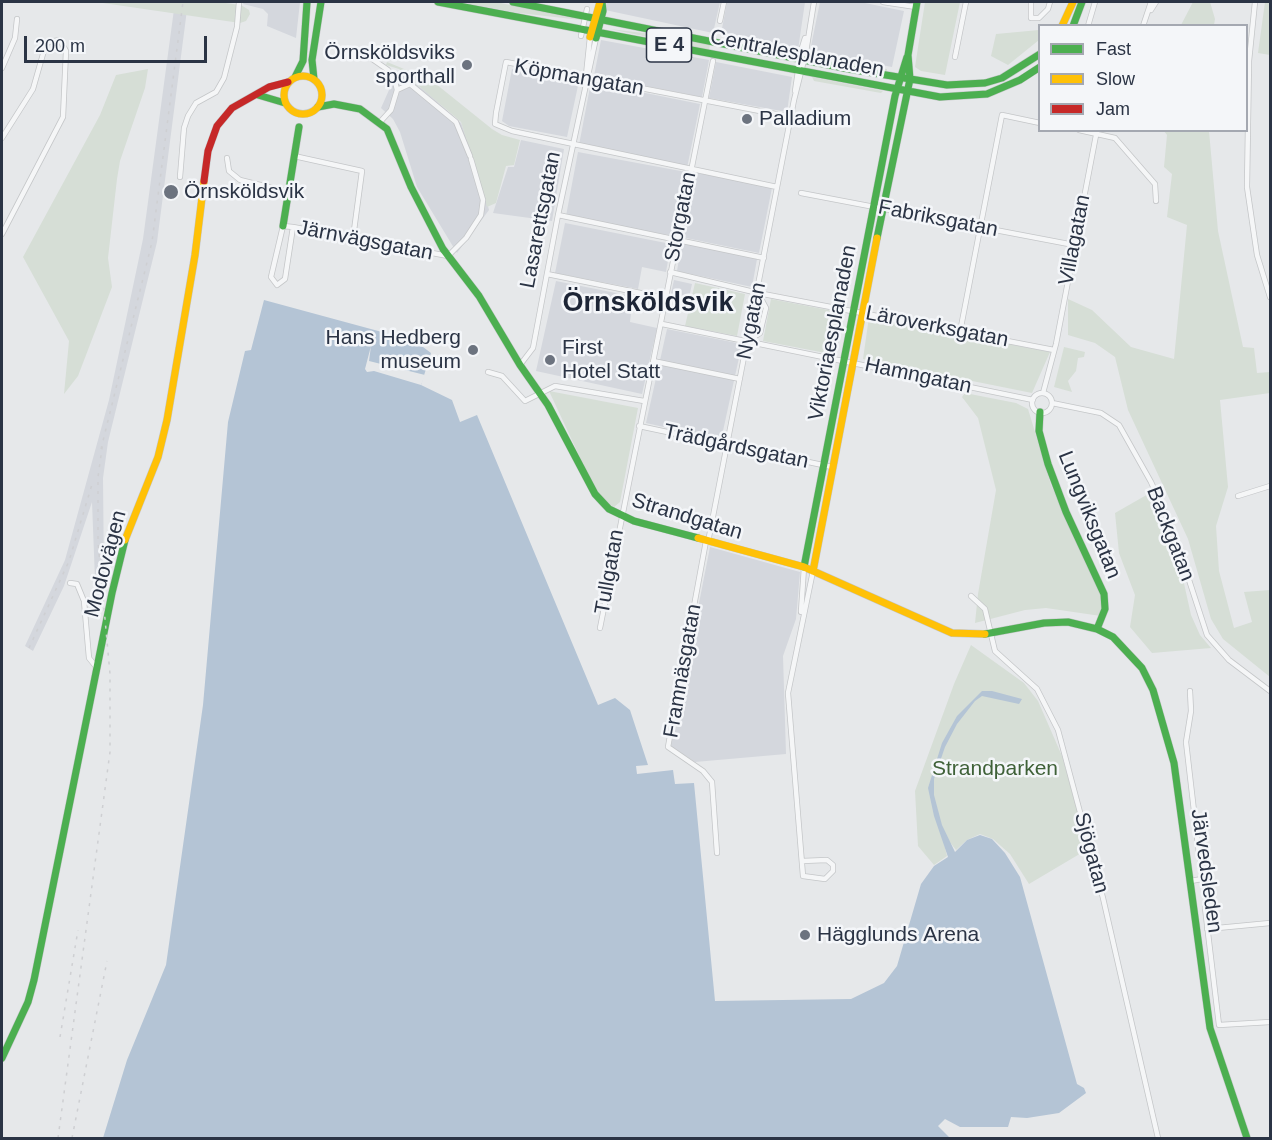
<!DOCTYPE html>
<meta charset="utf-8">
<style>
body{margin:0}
#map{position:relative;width:1272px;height:1140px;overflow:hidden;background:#e6e8ea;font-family:Helvetica,sans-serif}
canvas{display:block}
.frame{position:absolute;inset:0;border:3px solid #2b3445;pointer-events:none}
.legend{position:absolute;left:1038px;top:24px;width:210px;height:108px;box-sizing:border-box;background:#f4f6f9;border:2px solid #a4a8b1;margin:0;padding:8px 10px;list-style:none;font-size:18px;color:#2b3445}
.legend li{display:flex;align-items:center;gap:12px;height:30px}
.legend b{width:30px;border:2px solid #a4a8b1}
.scale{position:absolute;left:24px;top:36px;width:183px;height:27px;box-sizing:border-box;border:3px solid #2b3445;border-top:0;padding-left:8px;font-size:18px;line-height:21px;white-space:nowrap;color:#2b3445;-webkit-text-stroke:4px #f4f6f9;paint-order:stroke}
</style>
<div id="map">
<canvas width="1272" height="1140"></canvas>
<div class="frame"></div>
<ul class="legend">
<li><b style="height:8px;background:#4caf50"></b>Fast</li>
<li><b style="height:8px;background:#ffc107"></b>Slow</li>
<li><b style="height:8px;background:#c62828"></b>Jam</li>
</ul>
<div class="scale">200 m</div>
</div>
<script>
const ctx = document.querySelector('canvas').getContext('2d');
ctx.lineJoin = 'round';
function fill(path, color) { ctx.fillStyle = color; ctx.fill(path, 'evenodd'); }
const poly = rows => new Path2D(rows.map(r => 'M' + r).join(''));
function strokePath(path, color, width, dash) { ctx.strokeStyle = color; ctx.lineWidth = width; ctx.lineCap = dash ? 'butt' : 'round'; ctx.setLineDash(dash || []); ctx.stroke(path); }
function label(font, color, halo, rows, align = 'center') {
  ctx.font = font + ' Helvetica,sans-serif'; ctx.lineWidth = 5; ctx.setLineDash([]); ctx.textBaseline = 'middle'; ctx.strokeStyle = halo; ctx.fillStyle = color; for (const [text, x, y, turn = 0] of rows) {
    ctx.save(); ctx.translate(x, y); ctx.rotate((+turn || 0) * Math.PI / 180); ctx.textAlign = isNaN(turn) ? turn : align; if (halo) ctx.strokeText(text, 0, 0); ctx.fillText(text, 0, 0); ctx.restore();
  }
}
fill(poly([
 [175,2,188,2,157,242,108,442,103,478,104,579,95,580,92,502,64,586,33,651,25,646,65,560,109,400,143,239],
 [244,2,300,2,296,38,267,26,268,14,263,9,243,4],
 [607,2,720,2,713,33,605,10],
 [727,2,805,2,798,50,721,34],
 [820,2,860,2,904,11,892,67,810,51],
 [601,40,709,60,702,97,594,76],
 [716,62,792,77,787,112,709,98],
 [389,69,398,71,428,93,461,123,480,174,489,210,457,253,417,187,400,132,393,119,381,108,389,90,385,80],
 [512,69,579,81,567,137,509,126,502,121],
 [591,82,700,104,687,168,579,145],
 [521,140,564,149,552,221,493,213,508,167,514,167],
 [578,152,686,172,674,236,566,216],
 [694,172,772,188,759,253,681,237],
 [565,223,671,244,666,272,642,267,638,289,555,273],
 [682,242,757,259,752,287,677,271],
 [674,280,692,284,688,302,670,298],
 [556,281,631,296,628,313,631,314,630,322,657,328,642,394,536,371],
 [667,329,742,344,721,440,646,423],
 [710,547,800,572,796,619,783,656,786,754,695,762,671,746]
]), '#d4d7dd');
fill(poly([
 [96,2,218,2,241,5,249,10,250,14,246,21,240,23],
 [459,2,496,2,581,20,519,13],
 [925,2,960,2,945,75,921,71,915,67],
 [1193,2,1210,2,1215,19,1214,25,1181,25],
 [1265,2,1270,2,1270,55,1258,53],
 [610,29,668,36,710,45,709,50],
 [1039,30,1039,40,1008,65,991,56,996,34],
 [818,56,887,69,887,71,816,58],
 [387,62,431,80,492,129,502,135,520,140,514,165,506,166,496,203,487,207,461,122,399,69,386,65],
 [148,69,145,88,120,161,117,179,108,258,112,287,78,376,64,394,69,341,23,257,100,115,116,75],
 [812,77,883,91,881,93,814,81],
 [1164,131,1209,131,1218,231,1243,347,1254,348,1257,373,1270,372,1270,393,1220,400,1228,487,1216,526,1219,571,1234,628,1252,622,1244,592,1270,590,1270,677,1223,639,1211,619,1188,539,1128,410,1115,357,1095,343,1068,335,1068,299,1092,310,1131,347,1174,359,1187,225,1167,217,1172,174,1164,167,1167,135],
 [695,283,745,294,737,336,685,326],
 [771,299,844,313,836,355,763,341],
 [869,317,965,336,1050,352,1032,393,863,359],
 [1064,347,1085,352,1084,357,1078,358,1076,371,1068,381,1072,392,1054,387],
 [549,391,638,408,620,502,614,507,603,501,591,481],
 [965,393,1016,403,1028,409,1051,485,1102,594,1101,616,1046,608,1025,610,975,623,978,594,996,490,978,418,962,397],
 [1150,493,1179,561,1191,615,1200,635,1211,648,1152,653,1130,627,1135,595,1119,553,1115,513],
 [971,645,1024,683,1038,701,1062,756,1088,849,1029,884,1010,854,993,839,980,834,967,840,956,850,949,841,944,843,947,856,934,865,918,846,915,791,954,684]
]), '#d6ded6');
fill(poly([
 [264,300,404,338,404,342,423,347,431,353,421,385,452,400,460,422,477,415,598,705,615,698,630,710,648,765,636,766,637,774,673,770,675,784,694,783,715,1001,851,999,884,983,897,966,921,884,934,866,948,857,934,816,928,788,942,743,957,716,982,691,992,691,1022,699,1019,704,982,696,975,701,957,724,945,747,934,779,934,795,942,825,955,852,967,840,980,835,992,839,1005,853,1020,877,1077,1084,1084,1088,1086,1093,1059,1113,1027,1118,1011,1117,1008,1127,960,1127,945,1119,938,1126,950,1138,103,1138,127,1060,166,965,203,705,228,422,245,351,251,350]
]), '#b4c4d5');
fill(poly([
 [371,346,369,361,425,375,421,385,374,371,367,372,365,369]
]), '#e6e8ea');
const street = poly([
 [883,2,916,7],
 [1031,2,1031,18,1039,18,1048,9,1050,2],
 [1255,2,1249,61,1247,187,1257,255,1270,297],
 [1151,10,1156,2],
 [720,21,724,2],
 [1088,26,1095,2],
 [1143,26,1151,2],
 [581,36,587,9],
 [365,54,388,70,395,81,397,90],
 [955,57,966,2],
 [2,68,15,38,17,19],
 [586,75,590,37],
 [795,91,801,51,805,38],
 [380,122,391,110,397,90,410,84,456,122,470,156],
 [1079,130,1115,138,1155,184,1156,201],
 [2,138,33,89,45,47,48,42,60,40,66,51,63,117,2,234],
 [294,156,362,171,353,238],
 [227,158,229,171,240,180,289,192],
 [180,177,184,128,188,116,196,103,216,92,224,78,237,27,239,2],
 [777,187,512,131,495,124,496,113,506,62,791,117],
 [801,193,1074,245],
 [558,215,764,258],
 [293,227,285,279,277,285,271,277,283,226,293,227,353,238,448,256,466,238,481,215,483,200,471,159],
 [670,272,758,293,1054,350],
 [547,274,665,298],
 [662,324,1033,400],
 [960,332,1002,115,1040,123],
 [748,341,760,333,766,308,758,293],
 [653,361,740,379],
 [520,365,533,348,558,215,596,38],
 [488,372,502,376,525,401,555,386,644,401],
 [1043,393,1056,344,1097,130],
 '1032 403a10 10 0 1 1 20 0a10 10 0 1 1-20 0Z',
 [1052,403,1101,413,1119,425,1151,482,1173,531,1207,635,1229,660,1270,691],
 [639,426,832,467],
 [1238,496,1270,486],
 [706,541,668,747,703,771,712,782,717,853],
 [708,542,794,100,806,52,814,2],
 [70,583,77,584,84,601,89,658,97,668],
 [971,596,985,609,995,651,1037,689,1058,730,1103,898,1158,1138],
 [801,612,804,567],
 [600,628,713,61],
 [1190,691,1191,711,1186,742,1199,854,1208,888,1205,908,1219,1025,1270,1022],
 [802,861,827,860,833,865,833,871,825,879,803,876,788,693,813,571],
 [1191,881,1207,878],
 [1207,929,1270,923]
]);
const fast = poly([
 [438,2,940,97,987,94,1020,80,1040,67],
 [513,2,849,69,947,85,985,83,1002,78,1040,54],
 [1073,26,1082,2],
 [596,38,603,11,602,2],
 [295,77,303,61,307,2],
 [314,79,312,60,321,2],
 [258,95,285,103],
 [318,107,334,104,360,109,387,129,411,187,443,249,479,296,520,365,548,405,595,494,609,509,634,521,698,538],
 [283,226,299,127],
 [877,238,910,79,908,55,917,2],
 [1040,412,1039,431,1048,464,1066,512,1104,594,1105,609,1097,629],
 [804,567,895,96,907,57],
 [985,634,1044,623,1068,622,1097,629,1113,637,1142,668,1153,690,1174,763,1210,1028,1247,1138],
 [2,1058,28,1002,34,980,112,593,125,540]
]);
const slow = poly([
 [1062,26,1073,2],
 [590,37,600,2],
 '284 95a19 19 0 1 1 38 0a19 19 0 1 1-38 0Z',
 [698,538,804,567,952,633,985,634],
 [125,540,158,457,167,420,195,255,204,181],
 [813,571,877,238]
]);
const jam = poly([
 [204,181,208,151,217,126,232,108,269,87,288,82]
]);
strokePath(street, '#c4c6c8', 6);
strokePath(fast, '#c4c6c8', 8);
strokePath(slow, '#c4c6c8', 8);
strokePath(jam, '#c4c6c8', 8);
strokePath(street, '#f5f6f7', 4.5);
strokePath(fast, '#4caf50', 7);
strokePath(slow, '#ffc107', 7);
strokePath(jam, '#c62828', 7);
strokePath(poly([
 [101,449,152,242,183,2],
 [29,648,69,561,93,481],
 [60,1037,78,930],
 [58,1138,110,752,110,674,98,542,98,477,103,441],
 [72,1138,107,961]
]), '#cecfd2', 1.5, [3, 6]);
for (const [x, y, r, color] of [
 [467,65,6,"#6c737f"],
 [747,119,6,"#6c737f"],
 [171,192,8,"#6c737f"],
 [473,350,6,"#6c737f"],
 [550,360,6,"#6c737f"],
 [805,935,6,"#6c737f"]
]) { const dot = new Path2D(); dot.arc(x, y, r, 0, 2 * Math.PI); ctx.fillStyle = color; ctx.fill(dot); strokePath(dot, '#f4f6f9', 2); }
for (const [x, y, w] of [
 [669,45,45]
]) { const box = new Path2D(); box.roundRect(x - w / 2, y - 17, w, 34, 4.5); ctx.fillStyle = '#f4f6f9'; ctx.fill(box); strokePath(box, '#2b3445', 1.5); }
label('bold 20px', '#2b3445', null, [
 ["E 4",669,45]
]);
label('21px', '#2b3445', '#f4f6f9', [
 ["Örnsköldsviks",455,53,"right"],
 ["sporthall",455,77,"right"],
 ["Palladium",759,119],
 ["Örnsköldsvik",184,192],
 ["Hans Hedberg",461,338,"right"],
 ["museum",461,362,"right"],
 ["First",562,348],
 ["Hotel Statt",562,372],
 ["Hägglunds Arena",817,935]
], 'left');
label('21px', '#2b3445', '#f4f6f9', [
 ["Centralesplanaden",797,54,11],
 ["Köpmangatan",579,78,10],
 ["Storgatan",681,217,-79],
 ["Fabriksgatan",938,219,11],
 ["Lasarettsgatan",541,220,-79],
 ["Villagatan",1075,240,-79],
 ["Järnvägsgatan",365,241,11],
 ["Nygatan",752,321,-79],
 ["Läroverksgatan",937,327,11],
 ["Viktoriaesplanaden",833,333,-79],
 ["Hamngatan",918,376,12],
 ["Trädgårdsgatan",736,447,12],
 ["Lungviksgatan",1089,515,68],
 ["Strandgatan",687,517,17],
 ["Backgatan",1170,534,69],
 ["Modovägen",106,564,-75],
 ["Tullgatan",610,572,-80],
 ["Framnäsgatan",683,671,-80],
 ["Sjögatan",1091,853,75],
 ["Järvedsleden",1206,871,82]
]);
label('21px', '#3f6138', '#f4f6f9', [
 ["Strandparken",995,769]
]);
label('bold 27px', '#1d2536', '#f4f6f9', [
 ["Örnsköldsvik",648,304]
]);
</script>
